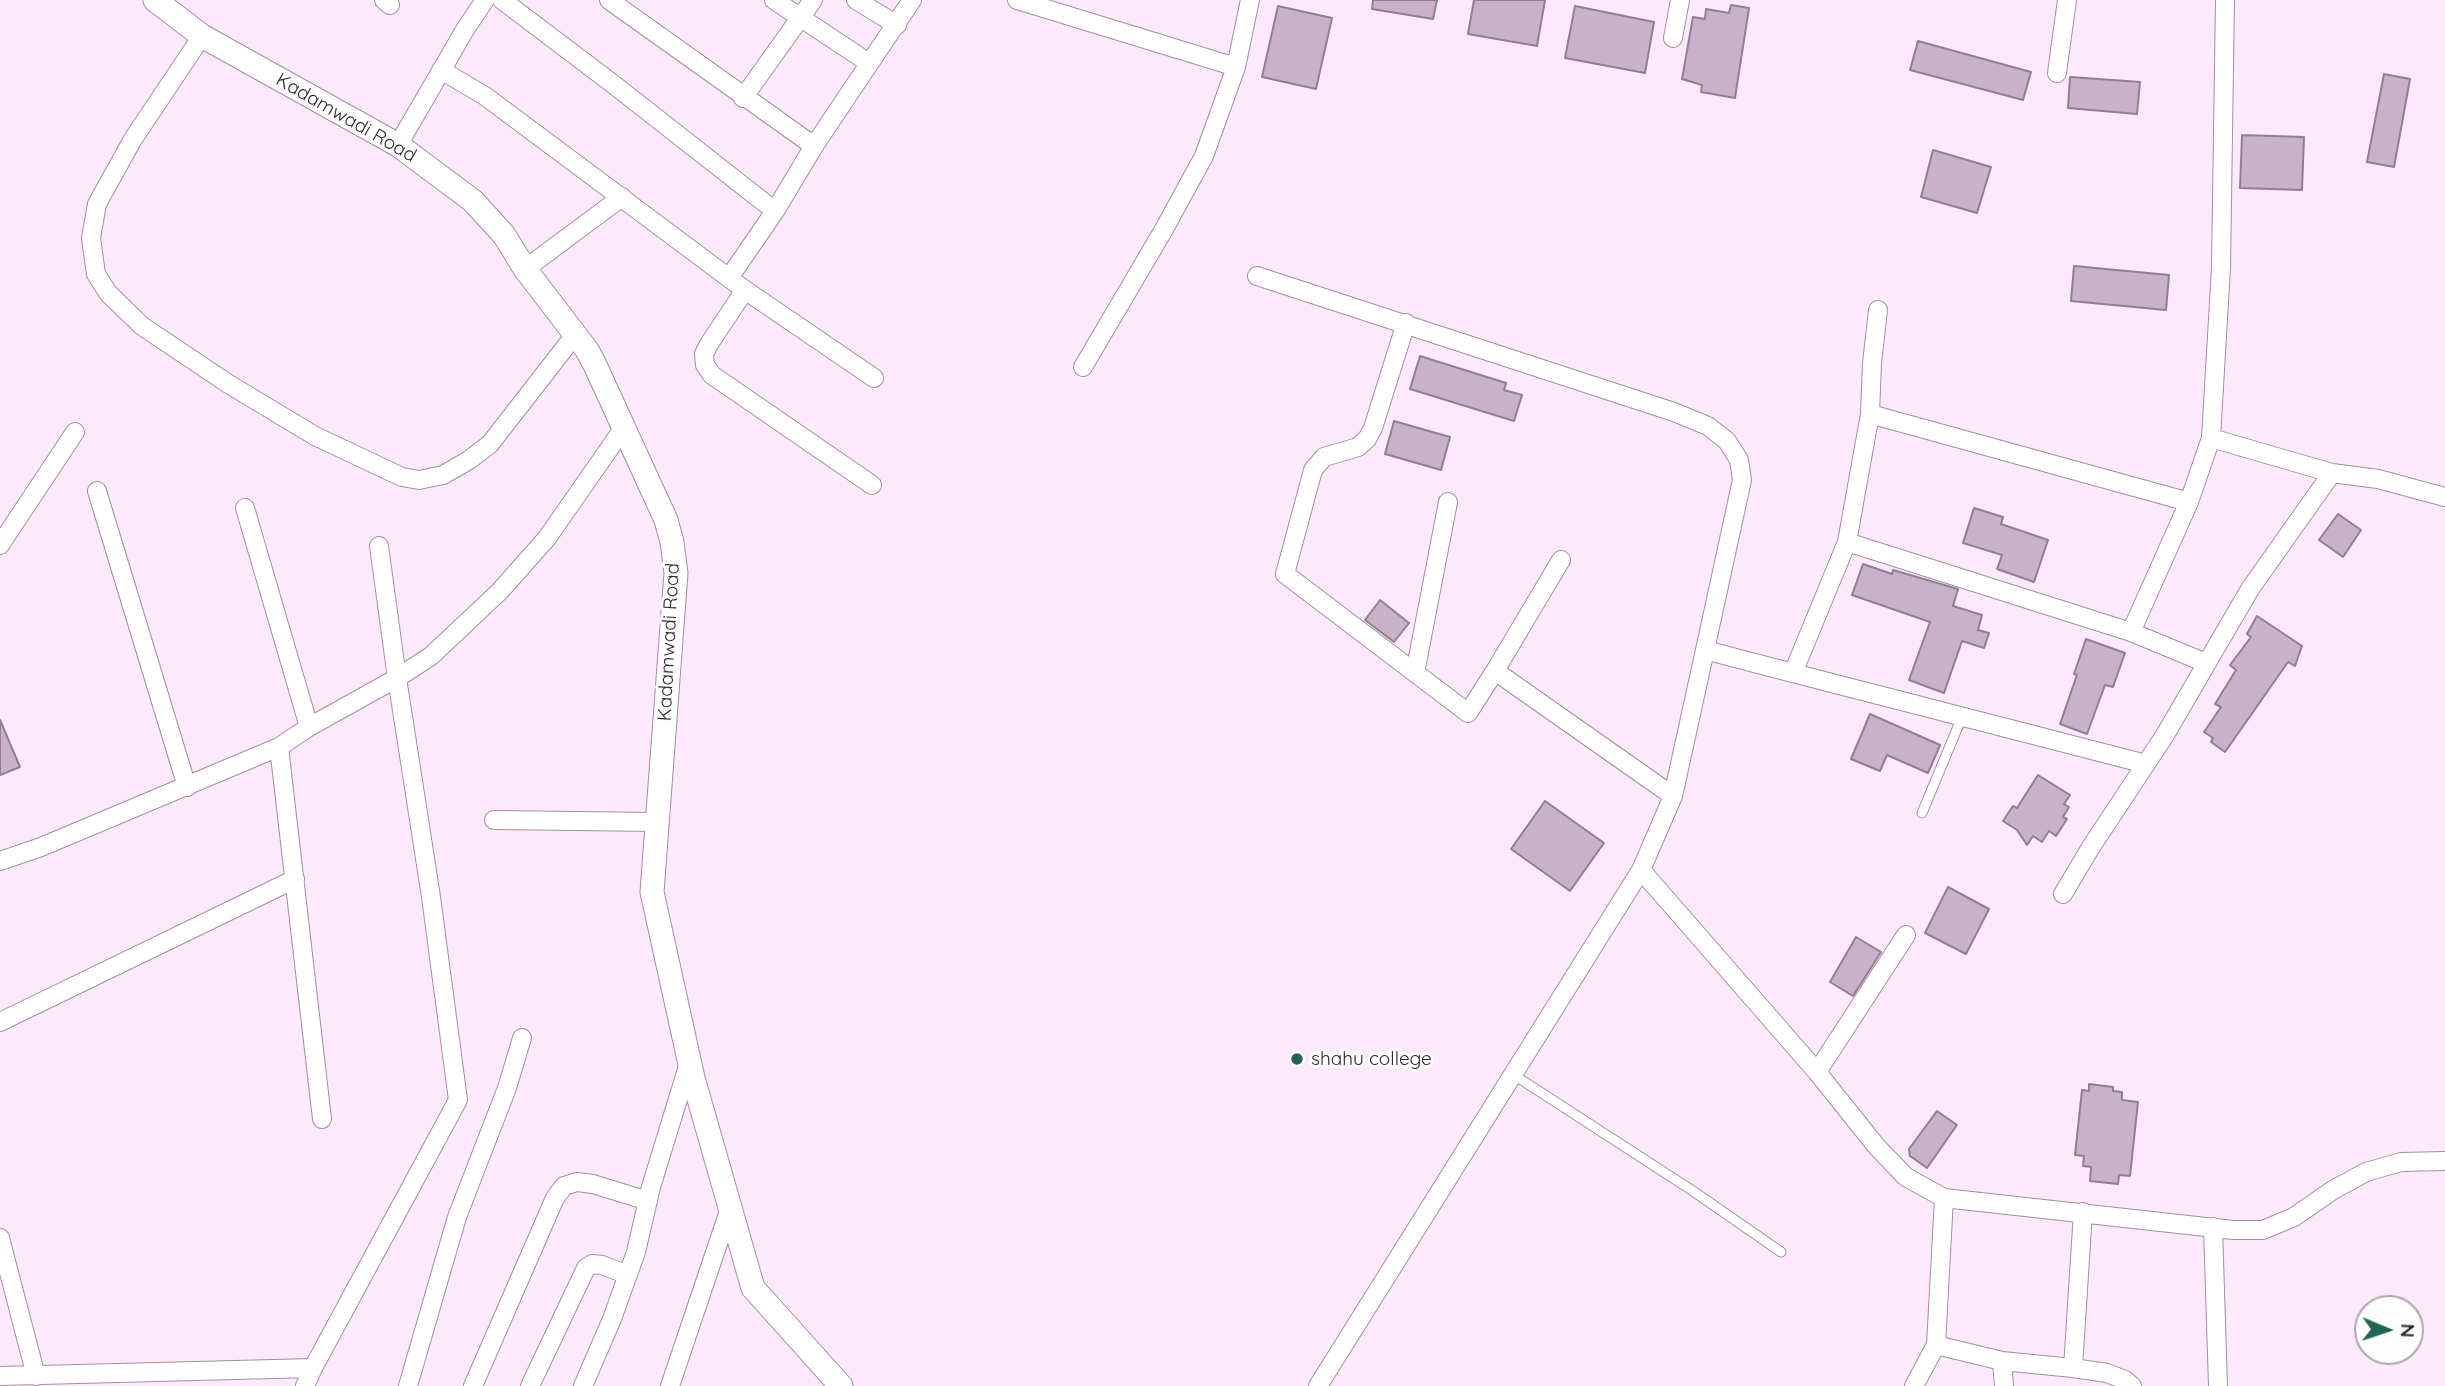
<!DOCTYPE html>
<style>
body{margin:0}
#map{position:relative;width:2445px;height:1386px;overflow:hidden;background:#fde9fc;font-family:Quicksand,sans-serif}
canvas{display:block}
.north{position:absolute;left:2354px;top:1295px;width:70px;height:70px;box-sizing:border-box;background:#fdfdfd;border:2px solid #aaa7aa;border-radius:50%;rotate:92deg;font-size:19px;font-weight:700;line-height:28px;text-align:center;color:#2e252e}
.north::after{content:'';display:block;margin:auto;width:24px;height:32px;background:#1f6455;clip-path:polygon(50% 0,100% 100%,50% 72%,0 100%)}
</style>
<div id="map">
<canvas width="2445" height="1386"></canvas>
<div class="north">N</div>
</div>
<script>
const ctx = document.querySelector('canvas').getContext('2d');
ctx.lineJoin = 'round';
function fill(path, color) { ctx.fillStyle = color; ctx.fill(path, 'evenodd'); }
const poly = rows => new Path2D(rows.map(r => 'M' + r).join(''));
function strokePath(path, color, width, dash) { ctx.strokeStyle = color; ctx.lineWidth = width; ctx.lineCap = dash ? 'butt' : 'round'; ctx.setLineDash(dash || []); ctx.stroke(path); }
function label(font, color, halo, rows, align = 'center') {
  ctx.font = font + ' Quicksand,sans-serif'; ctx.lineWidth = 6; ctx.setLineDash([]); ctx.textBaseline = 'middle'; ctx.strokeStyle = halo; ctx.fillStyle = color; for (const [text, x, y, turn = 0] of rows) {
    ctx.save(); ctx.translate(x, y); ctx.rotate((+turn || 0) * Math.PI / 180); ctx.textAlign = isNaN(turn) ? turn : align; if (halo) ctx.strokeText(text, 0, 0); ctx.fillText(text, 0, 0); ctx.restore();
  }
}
const building = poly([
 [1373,0,1437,0,1433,19,1372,9,1373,0],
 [1474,0,1545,0,1537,46,1468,34,1474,0],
 [1731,5,1749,8,1735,98,1701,92,1702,85,1682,79,1693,17,1705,19,1706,9,1729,13,1731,5],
 [1278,6,1332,18,1316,89,1262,77,1278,6],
 [1575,6,1654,22,1645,73,1565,58,1575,6],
 [1918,41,2031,72,2023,100,1910,70,1918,41],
 [2384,74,2410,79,2394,167,2367,162,2384,74],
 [2070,77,2140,82,2137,114,2068,108,2070,77],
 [2242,135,2304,137,2302,190,2240,188,2242,135],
 [1933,150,1991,167,1977,213,1921,197,1933,150],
 [2074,266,2169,275,2166,310,2071,301,2074,266],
 [1420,356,1506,383,1504,390,1522,395,1514,421,1410,389,1420,356],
 [1394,421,1450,437,1441,470,1385,454,1394,421],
 [1974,508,2003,517,2001,524,2048,540,2034,582,1997,569,2002,555,1963,543,1974,508],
 [2338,514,2361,530,2343,557,2319,540,2338,514],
 [1863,564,1892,574,1893,570,1958,589,1953,606,1982,615,1978,630,1989,633,1984,648,1962,641,1944,693,1909,680,1930,622,1852,595,1863,564],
 [1380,600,1409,623,1394,642,1365,620,1380,600],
 [2257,616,2302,646,2295,666,2288,662,2225,752,2211,742,2213,738,2204,732,2221,707,2215,704,2236,670,2230,665,2251,637,2247,634,2257,616],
 [2086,639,2125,653,2113,687,2105,685,2087,734,2060,724,2077,675,2074,674,2086,639],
 [1870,714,1940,745,1928,773,1887,755,1880,771,1851,759,1870,714],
 [0,720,20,767,0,775,0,720],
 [2038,775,2070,795,2064,804,2069,807,2063,817,2067,819,2056,836,2049,831,2042,842,2033,836,2027,845,2017,830,2003,821,2013,806,2017,808,2038,775],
 [1545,801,1604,843,1570,891,1511,849,1545,801],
 [1948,887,1989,909,1966,954,1925,933,1948,887],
 [1856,937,1881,952,1853,996,1830,982,1856,937],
 [2089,1084,2113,1087,2113,1091,2122,1092,2122,1100,2138,1102,2130,1176,2119,1175,2118,1184,2090,1181,2091,1167,2083,1166,2084,1156,2075,1155,2082,1090,2089,1091,2089,1084],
 [1937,1111,1957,1125,1927,1168,1910,1156,1909,1149,1937,1111]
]);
fill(building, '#c9b2c9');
strokePath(building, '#937d92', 2);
const service = poly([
 [1922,813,1962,717],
 [1514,1075,1693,1191,1781,1252]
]);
const minor = poly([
 [384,0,390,5],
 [502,0,613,84,775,211,814,146,912,0],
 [609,0,814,146],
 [774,0,869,63],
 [856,0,897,25],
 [1017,0,1236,67,1250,0],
 [202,36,133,139,97,204,91,238,96,274,108,293,142,326,227,383,315,436,402,477,419,480,443,475,469,460,490,444,574,336],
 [1673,38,1680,0],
 [441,70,485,96,745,290,874,378],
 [2057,73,2067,0],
 [743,98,813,0],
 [398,145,466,28,485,0],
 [525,269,622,197],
 [1257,276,1674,412,1708,426,1727,441,1739,460,1742,480,1705,650],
 [729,278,775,211],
 [745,290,709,344,704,354,705,365,712,375,872,485],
 [1878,310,1872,363,1870,414,1847,542,1793,673,2146,764],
 [1406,323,1373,428,1367,439,1358,447,1324,457,1313,470,1285,574,1468,713,1495,671,1673,796],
 [1083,367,1163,231,1204,156,1236,67],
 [1870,414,2189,502],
 [2211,438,2332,473,2378,479,2445,497],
 [97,491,187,787],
 [245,508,309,727],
 [1847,542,2131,632,2189,502,2211,438,2221,268,2225,0],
 [0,545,75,432],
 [2131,632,2206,663],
 [1495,671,1561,560],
 [1415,673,1448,502],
 [279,747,322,1119],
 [494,820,657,822],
 [0,861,41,847,279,747,309,727,397,678,431,656,500,591,547,538,623,429],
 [1641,870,1673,796,1705,650,1793,673],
 [2063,894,2091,847,2165,735,2250,589,2332,473],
 [0,1022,295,879],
 [1817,1072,1906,935],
 [2213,1227,2218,1386],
 [0,1238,36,1376],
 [1936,1345,2002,1361,2073,1368,2083,1212],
 [2002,1361,2004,1386],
 [2073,1368,2107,1373,2125,1380,2132,1386],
 [0,1376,313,1368,458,1100,431,897,397,678,379,546],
 [305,1386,313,1368],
 [408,1386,457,1217,507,1088,522,1038],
 [473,1386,555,1198,564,1186,577,1182,593,1184,648,1201],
 [530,1386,586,1268,592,1264,602,1265,628,1275],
 [583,1386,612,1319,636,1252,651,1187,689,1063],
 [670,1386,730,1208],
 [1318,1386,1641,870,1817,1072,1877,1147,1906,1177,1944,1198,2233,1230,2263,1230,2294,1217,2333,1190,2366,1172,2401,1162,2445,1161],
 [1914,1386,1936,1345,1944,1198]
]);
const tertiary = poly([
 [155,0,202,36,398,145,473,201,504,235,525,269,587,350,595,365,666,520,672,542,676,573,652,892,693,1078,753,1288,841,1386]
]);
strokePath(service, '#a38da3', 11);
strokePath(minor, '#a38da3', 20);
strokePath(tertiary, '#a38da3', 25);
strokePath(service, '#fff', 9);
strokePath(minor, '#fff', 18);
strokePath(tertiary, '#fff', 23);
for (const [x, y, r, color] of [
 [1297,1059,7,"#1f6455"]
]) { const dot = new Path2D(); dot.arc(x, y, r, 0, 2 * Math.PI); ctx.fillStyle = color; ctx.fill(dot); strokePath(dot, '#fdfdfd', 2.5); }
label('19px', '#2e252e', '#fdfdfd', [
 ["Kadamwadi Road",346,118,30],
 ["Kadamwadi Road",669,642,-87]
]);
label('19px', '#2e252e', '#fdfdfd', [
 ["shahu college",1311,1059]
], 'left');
</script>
